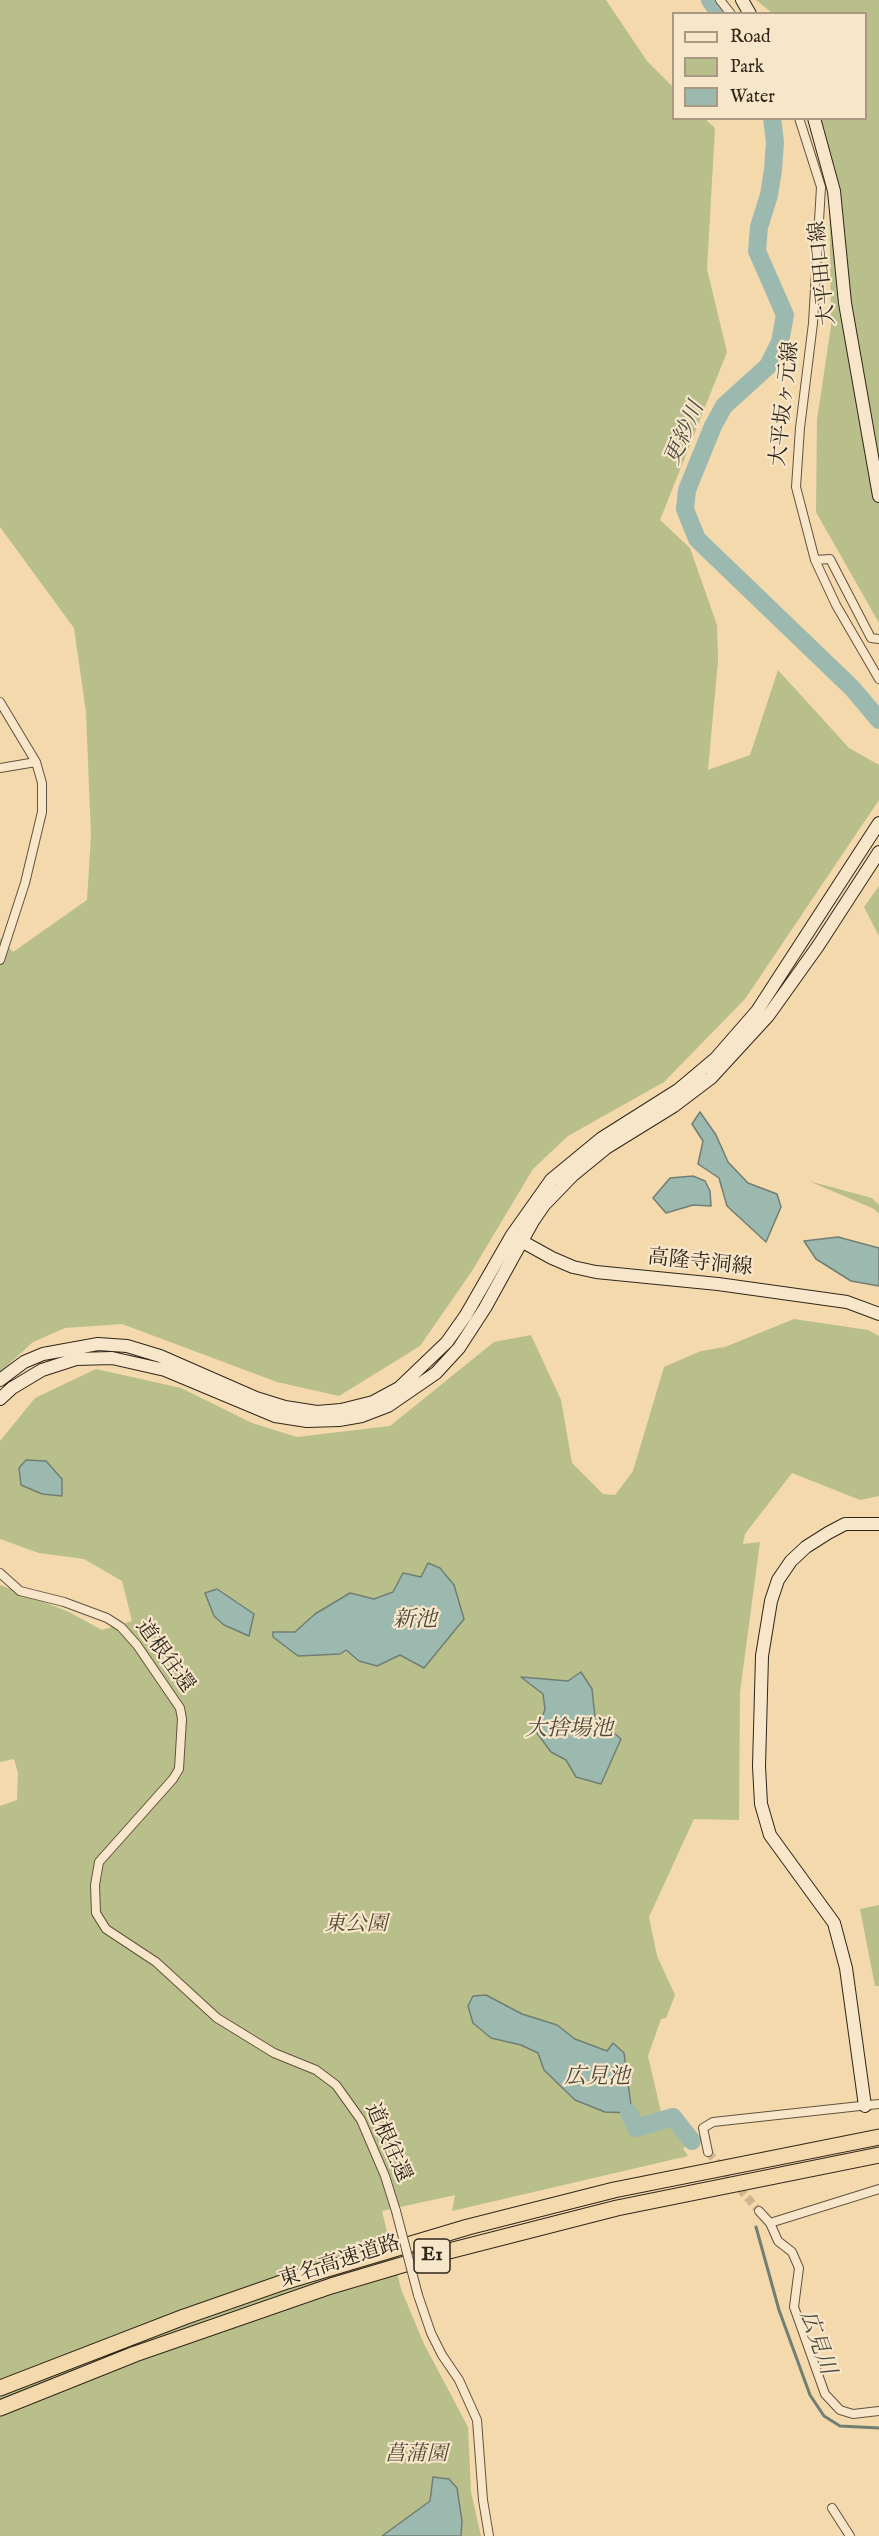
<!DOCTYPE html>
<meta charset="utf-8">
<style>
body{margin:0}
#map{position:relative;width:879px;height:2536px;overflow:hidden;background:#f3d9ac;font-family:"IM FELL English",serif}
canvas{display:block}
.legend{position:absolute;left:672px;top:12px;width:195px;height:108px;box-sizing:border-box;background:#f7e6c9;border:2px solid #a89983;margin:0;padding:8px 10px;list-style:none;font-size:18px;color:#31261b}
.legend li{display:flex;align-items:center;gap:12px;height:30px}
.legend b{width:30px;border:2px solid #a89983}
</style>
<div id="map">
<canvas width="879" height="2536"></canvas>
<ul class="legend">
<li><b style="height:8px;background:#f7e6c9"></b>Road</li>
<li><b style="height:16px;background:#b9bf8a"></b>Park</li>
<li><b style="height:16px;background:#9cb9b0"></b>Water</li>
</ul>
</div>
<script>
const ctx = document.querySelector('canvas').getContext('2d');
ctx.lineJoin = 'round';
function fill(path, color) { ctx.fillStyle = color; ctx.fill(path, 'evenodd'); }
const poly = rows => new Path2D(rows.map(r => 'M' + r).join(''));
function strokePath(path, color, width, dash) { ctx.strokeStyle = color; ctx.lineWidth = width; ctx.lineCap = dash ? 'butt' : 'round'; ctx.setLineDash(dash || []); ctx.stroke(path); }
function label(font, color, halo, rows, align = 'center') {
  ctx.font = font + ' "IM FELL English","Noto Serif JP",serif'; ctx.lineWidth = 4.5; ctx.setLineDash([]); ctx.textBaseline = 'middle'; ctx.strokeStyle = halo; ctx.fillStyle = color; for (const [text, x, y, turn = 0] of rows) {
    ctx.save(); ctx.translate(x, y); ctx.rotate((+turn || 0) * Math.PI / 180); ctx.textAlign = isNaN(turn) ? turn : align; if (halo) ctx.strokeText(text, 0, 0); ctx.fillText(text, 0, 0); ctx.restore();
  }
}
fill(poly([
 [0,0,606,0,647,61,673,87,674,118,705,119,715,128,707,269,727,352,660,520,690,548,717,625,718,661,708,770,750,755,778,670,849,748,879,765,879,800,745,999,664,1082,568,1136,533,1169,472,1271,420,1346,339,1396,277,1382,122,1324,65,1328,33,1342,0,1372,0,938,13,952,87,900,91,836,86,712,74,628,0,527],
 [756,0,879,0,879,623,816,512,817,420,831,326,829,173,820,119,866,118,866,14,772,13],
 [879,886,879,936,864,907],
 [809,1181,872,1198,879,1205,879,1214,874,1209],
 [794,1319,868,1330,879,1336,879,1496,860,1500,792,1473,745,1534,743,1544,760,1542,740,1692,739,1820,694,1819,649,1917,657,1956,675,1995,666,2018,661,2019,648,2056,661,2112,698,2144,683,2148,688,2156,452,2211,455,2195,382,2211,401,2289,424,2344,468,2427,471,2492,481,2536,0,2536,0,1806,17,1800,18,1773,14,1759,0,1762,0,1585,69,1612,102,1630,132,1621,122,1581,84,1559,39,1553,0,1539,0,1441,35,1398,96,1369,181,1388,252,1423,297,1437,390,1426,494,1342,531,1335,561,1400,572,1463,603,1494,615,1495,633,1471,664,1367,701,1351,725,1347],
 [879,1905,879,1986,875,1986,860,1909]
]), '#b9bf8a');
const water = poly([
 [700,1112,716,1135,728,1162,748,1183,777,1194,781,1207,766,1242,727,1206,719,1178,698,1164,703,1141,692,1124,700,1112],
 [693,1176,705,1181,710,1191,711,1206,693,1205,666,1213,653,1198,670,1178,693,1176],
 [838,1237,879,1248,879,1286,851,1281,816,1259,804,1241,838,1237],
 [26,1460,46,1461,62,1479,62,1496,42,1494,21,1485,19,1468,26,1460],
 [428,1563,440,1568,454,1585,464,1619,424,1668,400,1655,377,1666,359,1661,346,1650,340,1654,298,1656,273,1637,273,1632,295,1632,315,1614,350,1593,374,1599,393,1592,403,1573,421,1577,428,1563],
 [217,1589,254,1614,249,1636,224,1625,214,1616,205,1593,217,1589],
 [581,1672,592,1689,595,1717,621,1739,601,1784,576,1777,566,1760,551,1752,537,1733,545,1709,543,1694,521,1677,568,1681,581,1672],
 [486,1995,522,2014,557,2025,575,2039,607,2051,613,2043,624,2053,632,2113,605,2112,575,2100,544,2070,538,2053,521,2045,491,2038,473,2023,468,2006,473,1996,486,1995],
 [433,2477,449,2479,457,2488,462,2521,461,2536,382,2536,430,2501,433,2477]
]);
fill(water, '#9cb9b0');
strokePath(water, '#717e74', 1.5);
strokePath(poly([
 [756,2227,779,2310,810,2395,824,2416,840,2426,879,2428]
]), '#717e74', 3);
strokePath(poly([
 [710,0,720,14],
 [772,118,775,142,773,170,769,195,759,227,757,251,785,315,780,342,768,366,724,406,713,426,687,490,685,509,697,539,852,688,879,720],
 [629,2113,636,2128,673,2117,692,2141]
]), '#9cb9b0', 18);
strokePath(poly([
 [708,2152,759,2211]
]), '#ccb58f', 8, [8, 4]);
const street = poly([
 [720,0,731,14],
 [799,118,821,187,813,323,800,428,796,487,815,560,836,605,879,679],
 [815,560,830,559,871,638,879,639],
 [0,702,36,762,42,783,42,812,25,883,0,960],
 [0,768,36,762],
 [0,1573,20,1591,64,1602,107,1618,121,1627,137,1645,180,1708,182,1719,179,1769,173,1779,99,1862,95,1885,96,1913,106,1929,156,1962,217,2018,274,2053,316,2070,336,2085,361,2120,385,2176,396,2211],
 [708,2152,703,2128,713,2122,879,2104],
 [759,2211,770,2223,879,2189],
 [770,2223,778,2241,792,2252,799,2268,794,2307,825,2394,840,2410,853,2414,879,2411],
 [418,2295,431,2333,442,2355,459,2380,477,2420,483,2500,489,2536],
 [832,2508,850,2536]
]);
const secondary = poly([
 [742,0,750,14],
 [814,118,834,191,845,303,879,496],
 [514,1237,552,1258,573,1267,596,1272,718,1284,847,1302,879,1314],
 [0,1380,24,1362,43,1354,98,1344,127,1346,160,1356,256,1398,285,1407,317,1412,341,1410,373,1402,399,1388,447,1342,466,1315,512,1235,551,1180,602,1138,678,1090,716,1058,757,1011,879,823],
 [0,1399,12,1388,42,1370,76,1359,112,1358,165,1370,275,1416,307,1421,339,1420,362,1416,388,1406,436,1373,459,1348,485,1308,533,1221,544,1205,573,1175,606,1148,674,1106,711,1078,768,1016,818,946,879,852],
 [865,2106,846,1968,834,1923,770,1835,761,1804,759,1766,762,1656,771,1601,778,1580,791,1561,806,1547,828,1533,845,1524,879,1524]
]);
const highway = poly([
 [0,2388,184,2317,287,2281,468,2227,614,2190,879,2137],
 [0,2408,135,2354,331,2286,449,2251,617,2208,879,2155]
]);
strokePath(street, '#62533f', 10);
strokePath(secondary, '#31261b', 14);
strokePath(highway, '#31261b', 17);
strokePath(street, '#f7e6c9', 8);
strokePath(secondary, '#f7e6c9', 12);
strokePath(highway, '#f3d9ac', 15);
const streetBridge = poly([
 [396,2211,418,2295]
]);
strokePath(streetBridge, '#62533f', 10, []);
strokePath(streetBridge, '#f7e6c9', 8);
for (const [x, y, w] of [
 [432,2256,36]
]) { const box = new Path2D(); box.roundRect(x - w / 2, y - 17, w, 34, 4.5); ctx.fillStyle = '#f7e6c9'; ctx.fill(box); strokePath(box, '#31261b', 1.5); }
label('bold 20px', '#31261b', null, [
 ["E1",432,2256]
]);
label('21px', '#31261b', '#f7e6c9', [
 ["大平田口線",824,273,-96],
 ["大平坂ヶ元線",786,404,-84],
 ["高隆寺洞線",700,1264,6],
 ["道根往還",164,1657,54],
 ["道根往還",387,2143,66],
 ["東名高速道路",340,2263,-18]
]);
label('italic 21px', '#534c37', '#f7e6c9', [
 ["東公園",356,1926],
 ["菖蒲園",416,2456]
]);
label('italic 22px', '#4c4b40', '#f7e6c9', [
 ["更紗川",686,434,-66],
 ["新池",415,1621],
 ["大捨場池",569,1730],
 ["広見池",597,2078],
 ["広見川",816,2343,70]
]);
</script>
